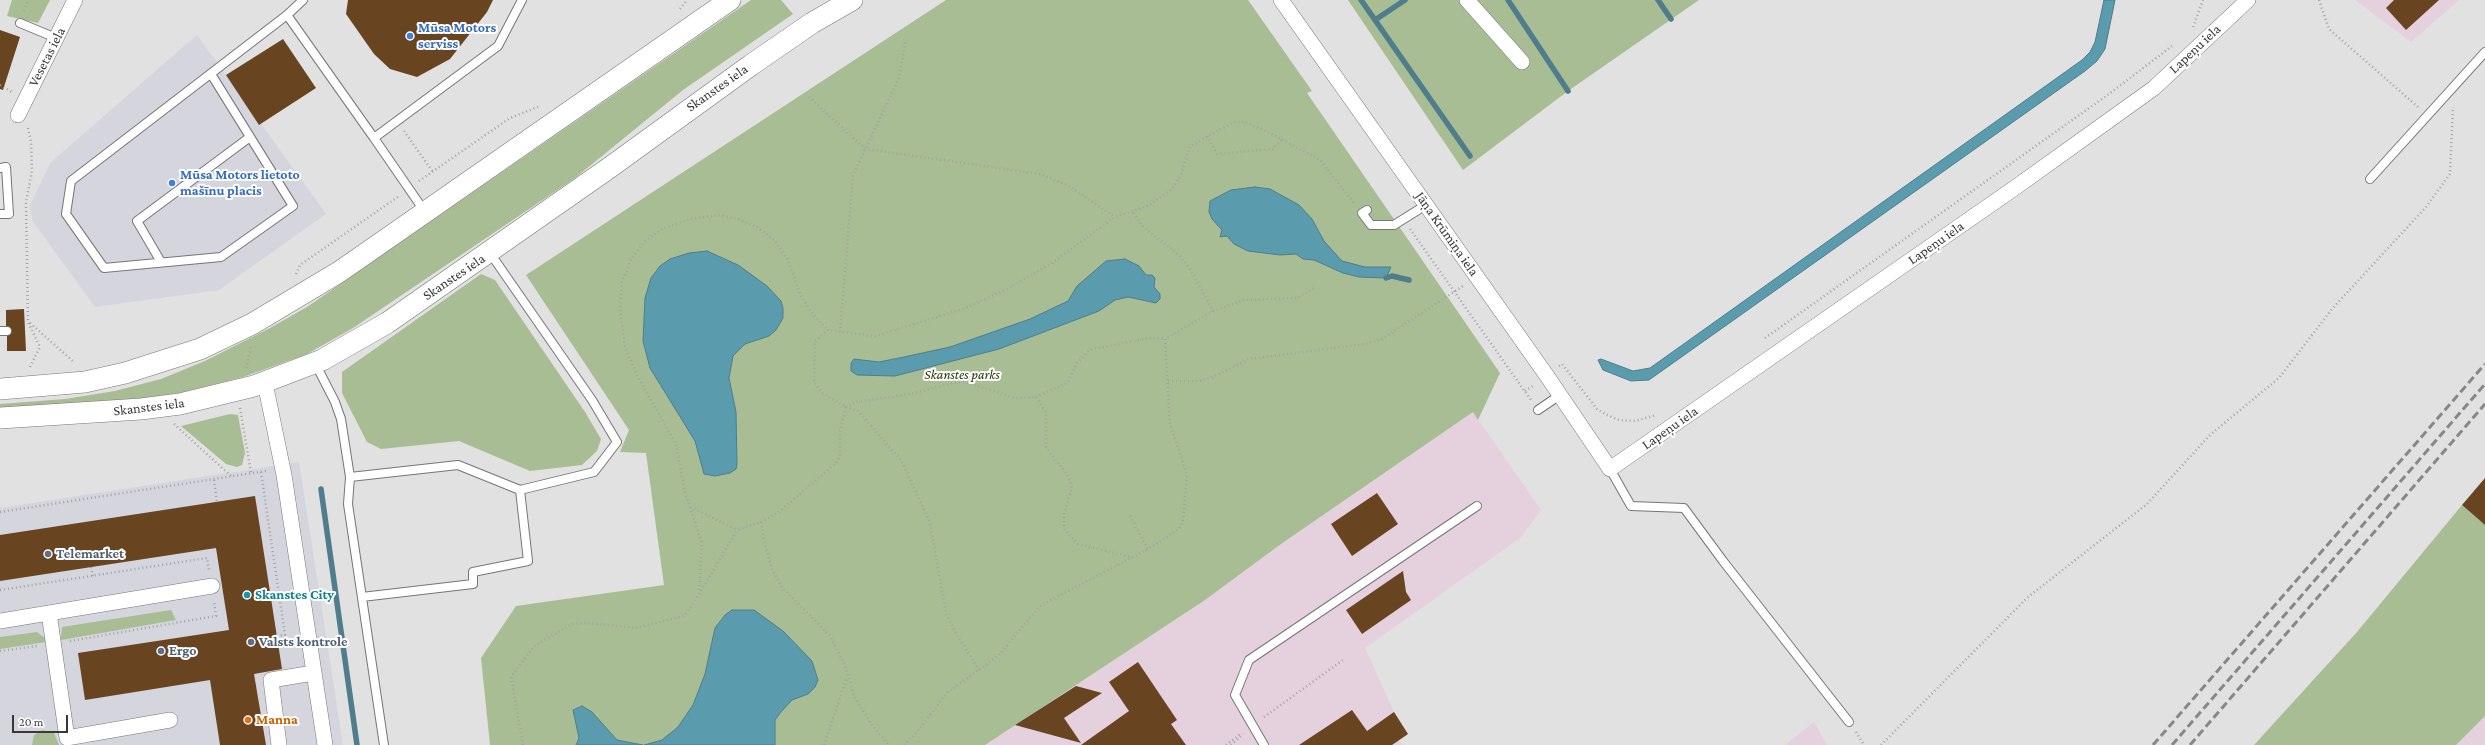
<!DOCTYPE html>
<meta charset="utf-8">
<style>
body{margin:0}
#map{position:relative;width:2485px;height:745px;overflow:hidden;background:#e1e1e2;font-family:"Crimson Pro",serif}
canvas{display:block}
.scale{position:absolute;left:12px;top:715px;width:56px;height:18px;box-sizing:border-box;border:2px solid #383838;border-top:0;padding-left:5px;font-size:12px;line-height:14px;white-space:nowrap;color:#383838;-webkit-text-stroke:3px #fff;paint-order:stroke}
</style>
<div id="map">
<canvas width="2485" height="745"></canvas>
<div class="scale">20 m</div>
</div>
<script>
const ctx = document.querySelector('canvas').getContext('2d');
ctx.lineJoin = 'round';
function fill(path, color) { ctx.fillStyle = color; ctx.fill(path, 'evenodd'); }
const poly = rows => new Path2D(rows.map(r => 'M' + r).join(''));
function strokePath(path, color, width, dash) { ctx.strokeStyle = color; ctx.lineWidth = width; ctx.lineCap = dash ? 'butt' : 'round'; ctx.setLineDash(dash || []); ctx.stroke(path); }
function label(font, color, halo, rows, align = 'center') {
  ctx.font = font + ' "Crimson Pro",serif'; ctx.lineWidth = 4; ctx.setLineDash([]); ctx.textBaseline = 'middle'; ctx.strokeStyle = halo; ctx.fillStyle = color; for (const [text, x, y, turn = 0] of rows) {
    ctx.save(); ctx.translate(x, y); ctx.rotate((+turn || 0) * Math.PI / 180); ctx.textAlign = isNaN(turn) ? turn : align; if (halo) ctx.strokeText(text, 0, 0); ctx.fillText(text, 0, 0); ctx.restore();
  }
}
fill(poly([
 [197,35,326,214,219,290,95,307,32,220,30,205,51,162],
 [299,462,343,745,0,745,0,508]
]), '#d5d5de');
fill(poly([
 [2355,0,2459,0,2411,42],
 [1473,412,1541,510,1520,538,1365,648,1394,712,1408,734,1399,740,1402,745,985,745,1205,600,1281,544],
 [2485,716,2485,745,2456,745],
 [1814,722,1827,745,1785,745]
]), '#e5d0de');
fill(poly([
 [12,0,50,0,38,23,7,16],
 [751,0,781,0,793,14,683,90,575,178,353,328,307,354,243,377,180,393,147,398,0,410,0,404,65,399,115,391,161,379,205,361,270,328,307,307],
 [946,0,1248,0,1312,91,1307,93,1500,373,1478,420,1473,412,1281,544,1205,600,985,745,490,745,481,658,516,606,664,585,646,453,620,452,629,430,526,275],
 [1348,0,1699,0,1568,91,1463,170],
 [481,274,495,280,585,412,601,439,597,451,582,465,530,471,459,441,381,449,367,442,342,393,342,372],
 [230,414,238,415,245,453,242,465,237,467,226,464,181,426],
 [2462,505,2485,525,2485,716,2456,745,2254,745,2357,632],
 [171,610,176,620,61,640,62,627],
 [37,632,46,639,46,642,0,649,0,637],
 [42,730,54,733,59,745,32,745,34,735]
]), '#a8bd93');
const water = poly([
 [2104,0,2115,0,2105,49,2097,61,2085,71,1649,380,1631,381,1603,370,1598,360,1601,359,1633,371,1650,368,2082,60,2090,52,2095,42,2104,0],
 [1255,187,1270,189,1299,205,1312,219,1324,241,1342,261,1365,267,1391,267,1386,278,1359,277,1343,273,1314,260,1303,259,1296,254,1280,255,1248,251,1234,244,1227,236,1220,237,1222,230,1212,219,1209,212,1210,201,1231,190,1255,187],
 [707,251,738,265,767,286,781,301,783,308,783,318,776,330,769,336,745,344,733,356,729,378,736,412,737,464,736,469,730,473,715,476,704,474,695,441,650,368,643,341,645,298,651,278,660,266,670,259,689,253,707,251],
 [1125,259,1139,266,1146,275,1152,275,1155,278,1154,287,1160,294,1160,299,1156,303,1128,297,1115,300,1099,311,999,349,895,376,857,375,851,371,851,363,854,359,879,362,904,357,950,347,1030,319,1068,301,1077,286,1106,261,1125,259],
 [732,610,754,610,783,631,812,661,818,680,815,687,808,694,792,700,781,712,775,720,775,745,644,745,662,740,678,727,693,705,705,674,715,628,725,615,732,610],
 [582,706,592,712,617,740,643,745,576,745,579,738,573,710,582,706]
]);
fill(water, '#5b9bae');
strokePath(water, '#507d8b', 1);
strokePath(poly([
 [1361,0,1470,156],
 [1508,0,1568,91],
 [1658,0,1671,19],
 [1375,20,1405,0],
 [1386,278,1392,276,1409,280],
 [321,489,357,745]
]), '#507d8b', 5.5);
fill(poly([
 [348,0,493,0,487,12,450,59,417,77,390,69,374,54,346,14],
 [2394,0,2439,0,2406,30,2386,8],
 [0,30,20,37,3,90,0,89],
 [283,39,316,88,259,125,226,75],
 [24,309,26,351,7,351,7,336,12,331,6,326,6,310],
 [2485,478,2485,525,2462,505],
 [1377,493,1398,524,1352,556,1331,524],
 [255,496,282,669,254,674,266,745,220,745,210,680,85,700,78,653,229,630,216,548,0,581,0,535],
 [1403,571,1406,592,1411,600,1362,634,1346,610],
 [1138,662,1177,720,1171,724,1186,745,1081,745,1129,711,1109,682],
 [1076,686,1102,693,1064,718,1081,743,1015,725],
 [1352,710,1367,731,1394,712,1408,734,1392,745,1299,745]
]), '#684420');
const lane = poly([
 [303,0,287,15,374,138],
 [20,23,56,38],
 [211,74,293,206,221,257,104,268,66,214,71,181,287,15],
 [0,168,6,167,9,214,0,214],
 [2370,179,2485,52],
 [1367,210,1362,213,1371,225,1394,225,1426,205],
 [425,212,374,138,498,46,522,0],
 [161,262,137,221,250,137],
 [0,331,7,331],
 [315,363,335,402,341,419,350,477,348,504,384,745],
 [1538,410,1560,395],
 [1610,469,1631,506,1684,508,1723,561,1849,722],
 [350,477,458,465,520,490,594,472,617,442,592,400,490,253],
 [362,597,473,584,473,572,528,561,520,490],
 [1264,745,1235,695,1249,660,1477,506]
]);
const street = poly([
 [1281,0,1547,376,1610,469,2016,187,2154,88,2248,0],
 [1467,0,1522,62],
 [18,115,75,0],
 [265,383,284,475,325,745],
 [49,613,67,738,170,720],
 [0,621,212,586],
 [279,745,271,680,313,673]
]);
const secondary = poly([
 [0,389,85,382,125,373,200,349,252,324,339,272,730,0],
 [0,418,141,409,180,404,254,386,322,360,387,323,609,168,751,65,812,23,852,0]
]);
strokePath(lane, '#767677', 10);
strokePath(street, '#767677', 16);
strokePath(secondary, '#767677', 22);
strokePath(poly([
 [2319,0,2329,29,2418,107],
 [680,9,687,0],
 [24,11,28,0],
 [2193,27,2203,0],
 [0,85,12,92],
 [809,97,866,149,1040,174,1067,185,1115,217],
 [28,128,31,142,32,171,26,202,28,322,40,347,30,367],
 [404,131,433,172],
 [1207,136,1217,154,1273,149,1282,139],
 [419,181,510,118,540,106],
 [1410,229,1531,400],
 [296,274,300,265,399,196],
 [1213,311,1244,300,1297,298,1316,287],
 [30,323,74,362],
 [840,332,853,175,899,78,906,40],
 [1765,338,2109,94,2172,46],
 [1559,366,1562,364,1597,409,1607,415,1619,420,1635,421,1656,415],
 [246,368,251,346],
 [1168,381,1199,381,1213,377,1249,359,1365,344,1382,339,1463,286],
 [1525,391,1533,386],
 [1036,397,1067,383,1077,363,1089,350,1148,338,1165,339],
 [846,407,857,402,910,394,957,382,969,383,1015,398,1036,397,1046,413,1046,447,1069,477,1072,488,1064,513,1064,529,1078,544,1131,557],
 [846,407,858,411,901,460,930,522,946,614,955,632,979,670],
 [240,408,251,473],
 [174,424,231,476],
 [261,472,285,635,276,636],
 [214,480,217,502],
 [691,507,737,530],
 [0,512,266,471],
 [1130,516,1148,549],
 [761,522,764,541,772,569,782,587,830,636,845,665,854,696,873,727,889,745],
 [91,567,93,576],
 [0,590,207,558,209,571],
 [699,590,702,543,685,493,676,444,639,379,625,348,620,308,622,282,631,260,644,242,662,229,690,219,718,215,738,219,757,227,774,240,788,260,800,294,812,313,828,330],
 [70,641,216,616,214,602],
 [0,651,37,646],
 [1264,717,1343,660],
 [1856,732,1864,745],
 [523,745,511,677,534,646,572,624,591,623,636,628,684,616,692,606,737,530,761,522,779,512,836,463,840,456,840,431,846,407,822,393,814,382,815,341,828,330,875,336,966,308,1009,288,1052,263,1115,217,1148,206,1172,189,1182,173,1190,146,1234,122,1244,122,1270,133,1320,160,1354,203],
 [824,745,847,677],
 [904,745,917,732,948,692,999,655,1040,606,1148,549,1179,529,1183,522,1187,475,1170,424,1165,339,1213,311,1190,269,1179,255,1143,227,1132,211],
 [1226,745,1242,733],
 [1231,745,1243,734],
 [1881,745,2028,597,2147,504,2210,435,2279,378,2332,309,2426,207,2450,174,2453,107]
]), '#a2a2a3', 2.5, [1, 3]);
strokePath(lane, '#fff', 8);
strokePath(street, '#fff', 15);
strokePath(secondary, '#fff', 21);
strokePath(poly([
 [2153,745,2485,364],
 [2172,745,2485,384],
 [2190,745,2485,404]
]), '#878787', 3, [8, 4]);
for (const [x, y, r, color] of [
 [410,36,4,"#3f7fe0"],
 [172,183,4,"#3f7fe0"],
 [48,554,4,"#5c6f8a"],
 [247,595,4,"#0f9aa8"],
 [251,642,4,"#5c6f8a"],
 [161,651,4,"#5c6f8a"],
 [248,720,4,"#e8710a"]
]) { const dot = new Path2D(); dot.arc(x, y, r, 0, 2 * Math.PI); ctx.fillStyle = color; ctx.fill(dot); strokePath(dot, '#fff', 1.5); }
label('bold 14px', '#366cbe', '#fff', [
 ["Mūsa Motors",418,28],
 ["serviss",418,44],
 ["Mūsa Motors lietoto",180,175],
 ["mašīnu placis",180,191]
], 'left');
label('14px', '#383838', '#fff', [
 ["Lapeņu iela",2195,49,-43],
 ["Vesetas iela",47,57,-63],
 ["Skanstes iela",717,88,-35],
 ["Jāņa Krūmiņa iela",1447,234,55],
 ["Lapeņu iela",1936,243,-35],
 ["Skanstes iela",454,277,-34],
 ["Skanstes iela",149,407,-7],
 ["Lapeņu iela",1670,428,-35]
]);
label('italic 14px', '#253a04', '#fff', [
 ["Skanstes parks",962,375]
]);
label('bold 14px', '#4e5e75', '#fff', [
 ["Telemarket",56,554],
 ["Valsts kontrole",259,642],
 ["Ergo",169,651]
], 'left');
label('bold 14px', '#0d838f', '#fff', [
 ["Skanstes City",255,595]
], 'left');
label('bold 14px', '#c56008', '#fff', [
 ["Manna",256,720]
], 'left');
</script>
